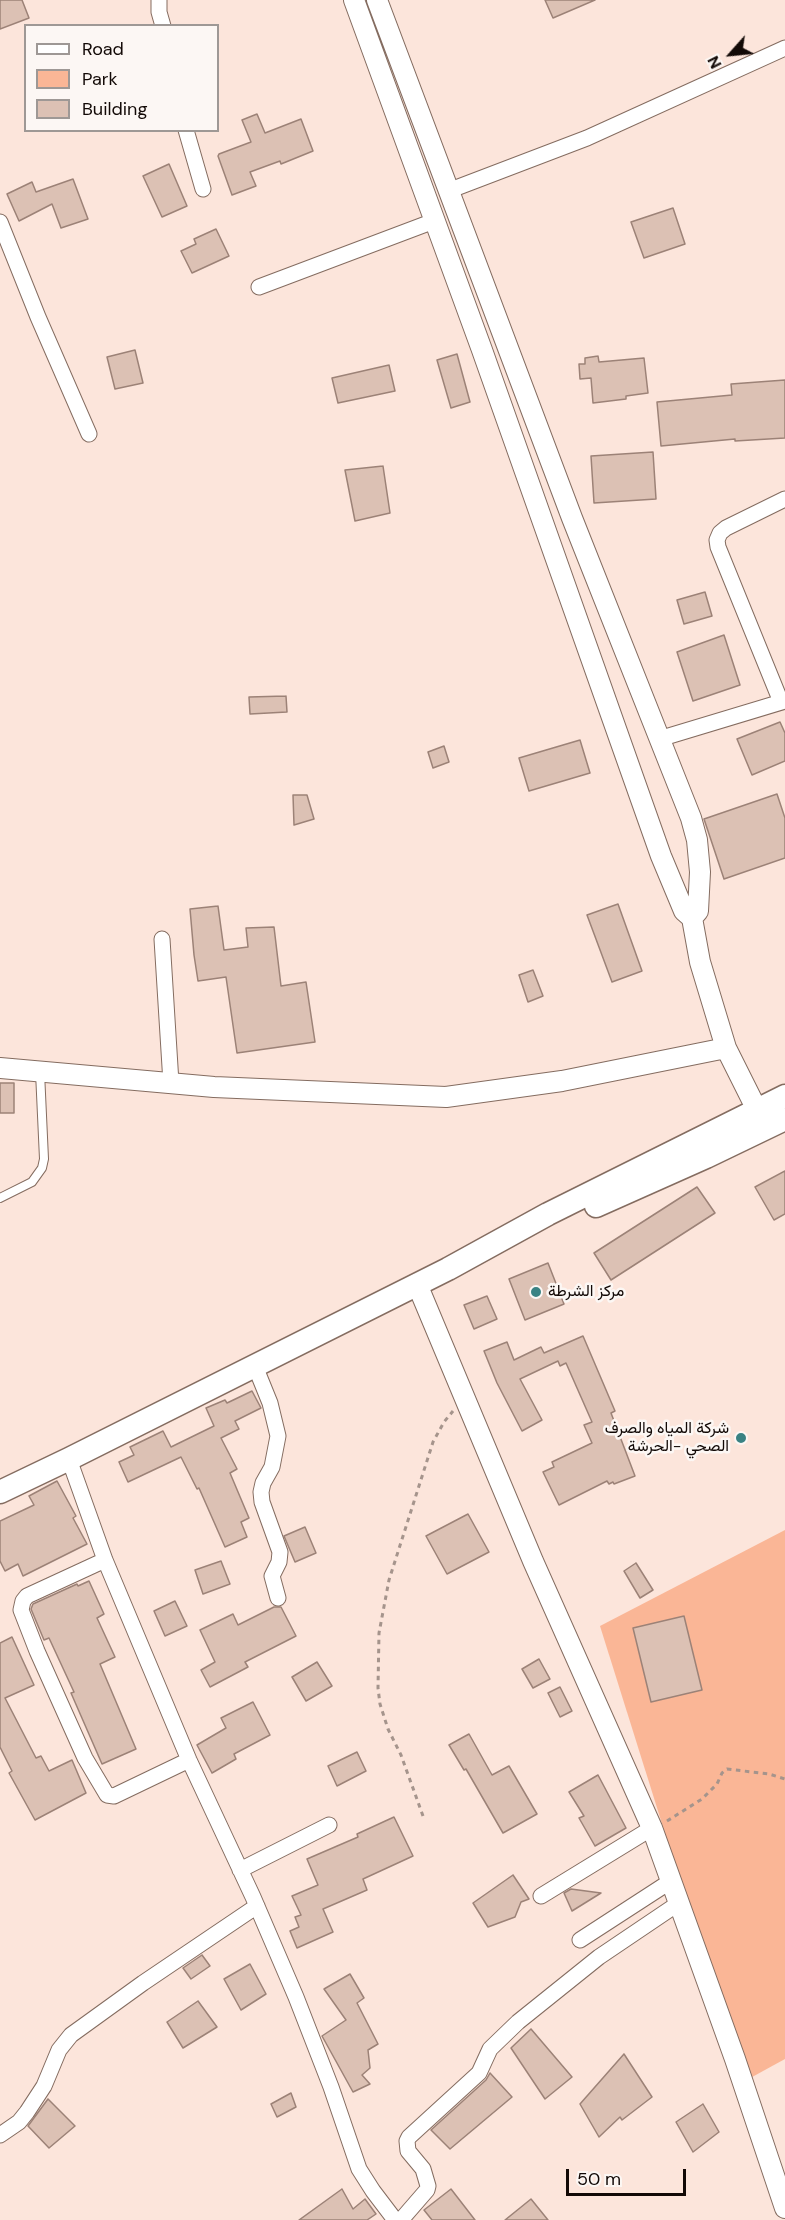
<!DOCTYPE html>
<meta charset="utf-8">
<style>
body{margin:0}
#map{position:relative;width:785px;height:2220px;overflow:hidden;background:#fce5db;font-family:"DM Sans",sans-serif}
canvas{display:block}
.legend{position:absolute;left:24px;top:24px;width:195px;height:108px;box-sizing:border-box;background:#fcf7f4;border:2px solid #9e9895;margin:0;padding:8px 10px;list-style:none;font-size:18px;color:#120906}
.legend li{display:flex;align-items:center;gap:12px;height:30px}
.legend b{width:30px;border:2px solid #9e9895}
.north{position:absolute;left:701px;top:24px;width:60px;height:60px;-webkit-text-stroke:4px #fcf7f4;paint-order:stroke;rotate:243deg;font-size:16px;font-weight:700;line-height:24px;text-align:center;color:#120906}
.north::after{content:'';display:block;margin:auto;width:21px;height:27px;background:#120906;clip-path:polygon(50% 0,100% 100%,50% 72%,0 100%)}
.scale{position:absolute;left:566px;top:2169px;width:120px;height:27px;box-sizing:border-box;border:3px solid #120906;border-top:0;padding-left:8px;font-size:18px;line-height:21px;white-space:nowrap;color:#120906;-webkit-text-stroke:4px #fcf7f4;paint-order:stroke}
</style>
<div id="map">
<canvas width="785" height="2220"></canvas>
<ul class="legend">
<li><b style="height:8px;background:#fff"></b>Road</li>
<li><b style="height:16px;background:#fab696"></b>Park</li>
<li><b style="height:16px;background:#dcc1b4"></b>Building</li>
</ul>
<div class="north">N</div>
<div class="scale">50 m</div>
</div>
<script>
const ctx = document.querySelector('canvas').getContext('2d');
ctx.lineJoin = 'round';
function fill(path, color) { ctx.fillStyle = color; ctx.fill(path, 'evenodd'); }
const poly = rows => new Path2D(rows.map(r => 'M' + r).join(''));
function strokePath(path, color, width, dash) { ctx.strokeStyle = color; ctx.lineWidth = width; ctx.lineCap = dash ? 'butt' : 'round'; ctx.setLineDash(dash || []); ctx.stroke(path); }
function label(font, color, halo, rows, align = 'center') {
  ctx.font = font + ' "DM Sans",Vazirmatn,sans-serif'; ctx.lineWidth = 5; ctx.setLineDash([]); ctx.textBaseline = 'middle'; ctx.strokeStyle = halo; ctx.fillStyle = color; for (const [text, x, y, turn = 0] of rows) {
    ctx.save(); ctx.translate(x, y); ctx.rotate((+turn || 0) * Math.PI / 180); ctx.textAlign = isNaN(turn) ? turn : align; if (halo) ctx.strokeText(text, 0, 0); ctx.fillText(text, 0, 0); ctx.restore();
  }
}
fill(poly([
 [785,1530,785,2059,743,2082,600,1626]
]), '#fab696');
const building = poly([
 [0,0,22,0,29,18,0,29,0,0],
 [545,0,595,0,553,18,545,0],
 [257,114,265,133,301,119,313,151,281,164,280,161,250,172,256,186,232,195,218,156,219,154,251,142,242,120,257,114],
 [169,164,187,206,162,217,143,176,169,164],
 [73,179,88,219,61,228,52,204,19,221,7,194,32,182,36,192,73,179],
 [673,208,685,244,644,258,631,222,673,208],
 [216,229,229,256,192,273,181,251,196,244,194,239,216,229],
 [135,350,143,383,115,389,107,357,135,350],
 [457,354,470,402,451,408,437,360,457,354],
 [598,356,599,362,644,358,648,393,626,396,626,399,593,403,591,378,580,379,579,364,585,364,585,358,598,356],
 [389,365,395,391,338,403,332,378,389,365],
 [785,380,785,438,735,441,735,439,661,446,657,402,732,395,731,384,785,380],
 [653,452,656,499,594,503,591,456,653,452],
 [383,466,390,513,355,521,345,470,383,466],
 [705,592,712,616,684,624,677,600,705,592],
 [724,635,740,685,693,701,677,652,724,635],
 [286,696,287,712,250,714,249,697,286,696],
 [780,722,785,733,785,761,752,775,737,739,780,722],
 [580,740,590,773,529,791,519,758,580,740],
 [444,746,449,762,433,768,428,752,444,746],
 [777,794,785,818,785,858,724,879,704,819,777,794],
 [293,795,307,795,314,819,294,825,293,795],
 [618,904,642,971,612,982,587,915,618,904],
 [218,906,224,950,248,947,246,928,274,927,281,986,306,982,315,1042,237,1053,226,977,198,981,194,955,190,909,218,906],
 [533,970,543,996,528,1002,519,975,533,970],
 [0,1083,14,1083,14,1113,0,1113,0,1083],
 [785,1171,785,1214,774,1220,755,1187,785,1171],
 [697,1187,715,1213,611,1280,594,1253,697,1187],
 [548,1263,564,1304,525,1320,509,1279,548,1263],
 [487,1296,497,1319,474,1329,464,1305,487,1296],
 [583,1336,615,1411,611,1413,635,1476,614,1484,613,1482,609,1484,607,1481,559,1505,543,1472,554,1467,552,1462,592,1443,584,1425,592,1422,566,1363,560,1366,558,1361,520,1379,542,1420,522,1431,497,1383,484,1351,507,1342,514,1360,541,1347,544,1353,583,1336],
 [252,1391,261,1408,235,1421,239,1429,221,1438,237,1469,230,1473,249,1518,241,1522,247,1537,225,1547,199,1488,197,1489,181,1457,128,1482,119,1462,134,1455,130,1447,163,1431,171,1447,214,1426,206,1408,225,1400,227,1403,252,1391],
 [57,1481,76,1516,73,1518,87,1544,23,1576,18,1564,5,1571,0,1561,0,1521,34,1505,29,1496,57,1481],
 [468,1514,489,1552,447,1574,426,1536,468,1514],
 [305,1527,316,1553,295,1562,284,1536,305,1527],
 [221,1561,230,1584,203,1594,195,1570,221,1561],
 [636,1563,653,1590,640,1598,624,1571,636,1563],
 [89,1581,104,1614,97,1618,115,1657,100,1664,136,1749,102,1764,71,1693,74,1692,49,1638,44,1640,31,1609,33,1604,77,1584,78,1586,89,1581],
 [175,1601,187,1626,165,1636,154,1611,175,1601],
 [274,1607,281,1607,296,1636,245,1662,248,1667,210,1687,201,1670,215,1662,200,1630,233,1614,238,1625,274,1607],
 [684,1616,702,1690,651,1702,633,1628,684,1616],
 [12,1637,34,1685,5,1698,36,1758,41,1756,49,1771,72,1760,86,1793,35,1820,9,1773,12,1771,0,1747,0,1643,12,1637],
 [539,1659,550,1679,533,1688,522,1669,539,1659],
 [317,1662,332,1686,306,1701,292,1677,317,1662],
 [560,1687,572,1711,560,1717,548,1693,560,1687],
 [253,1702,270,1735,234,1754,236,1759,212,1773,197,1745,226,1728,221,1718,253,1702],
 [469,1734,492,1775,509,1766,537,1814,503,1833,466,1769,464,1770,449,1745,469,1734],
 [357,1752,366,1771,337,1786,328,1766,357,1752],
 [598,1775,626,1828,595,1846,579,1818,584,1816,569,1792,598,1775],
 [394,1817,413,1856,363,1879,367,1890,323,1909,333,1932,297,1948,290,1931,299,1927,295,1917,301,1915,292,1896,318,1885,307,1859,358,1837,357,1834,394,1817],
 [513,1875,529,1899,521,1902,515,1917,488,1927,473,1903,513,1875],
 [571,1889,601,1893,572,1911,564,1893,571,1889],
 [202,1955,210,1966,191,1979,183,1968,202,1955],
 [250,1964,266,1994,241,2010,224,1979,250,1964],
 [350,1974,364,1998,357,2003,378,2044,368,2050,370,2068,362,2075,370,2084,353,2092,322,2036,346,2020,324,1989,350,1974],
 [198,2001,217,2027,183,2048,167,2022,198,2001],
 [531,2029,572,2077,545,2099,511,2048,531,2029],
 [624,2054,652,2097,622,2120,620,2117,599,2137,580,2104,624,2054],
 [490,2073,512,2097,450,2149,431,2130,486,2080,490,2073],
 [291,2093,296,2107,277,2117,271,2104,291,2093],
 [48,2099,75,2126,49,2148,28,2126,48,2099],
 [703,2104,719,2132,693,2152,676,2122,703,2104],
 [342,2189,353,2209,365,2199,376,2214,367,2220,299,2220,342,2189],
 [451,2189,475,2220,432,2220,424,2210,451,2189],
 [531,2199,548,2220,505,2220,531,2199]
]);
fill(building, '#dcc1b4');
strokePath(building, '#9c8277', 1.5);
const service = poly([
 [0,1198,32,1182,42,1168,44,1159,40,1072]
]);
const minor = poly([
 [159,0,159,12,163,26],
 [186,130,203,189],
 [448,191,587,138,785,48],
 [0,222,38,317,89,434],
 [259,287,434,221],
 [781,702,718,547,717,540,720,533,726,528,785,499],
 [659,739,785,701],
 [162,939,171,1083],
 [255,1366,270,1403,278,1436,272,1467,263,1483,261,1492,262,1502,280,1552,279,1562,272,1576,278,1598],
 [69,1459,105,1560,189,1760,253,1897,296,1997,331,2087,359,2169,373,2191,395,2220],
 [105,1560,27,1596,23,1601,21,1610,37,1651,85,1758,107,1795,114,1796,189,1760],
 [240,1870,329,1825],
 [541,1896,652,1828],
 [580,1940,671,1881],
 [0,2135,19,2122,27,2112,44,2086,59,2050,71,2035,143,1983,257,1906],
 [401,2220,427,2190,428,2186,423,2169,408,2151,407,2141,409,2137,479,2073,490,2049,518,2022,599,1957,679,1903]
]);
const tertiary = poly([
 [354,0,482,350,661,856,684,911,692,918,700,962,726,1048,763,1122],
 [377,0,572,518,691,818,697,840,700,872,698,911,692,918],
 [0,1068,214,1087,446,1097,562,1081,726,1048],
 [417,1284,533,1561,652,1828,735,2059,785,2208]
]);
const secondary = poly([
 [596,1206,706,1157,785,1119],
 [0,1492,69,1459,448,1269,548,1214,785,1096]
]);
strokePath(service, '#846c60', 10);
strokePath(minor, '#846c60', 17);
strokePath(tertiary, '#846c60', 22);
strokePath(secondary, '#846c60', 25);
strokePath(poly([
 [423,1816,401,1755,388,1729,380,1704,378,1688,379,1633,389,1580,433,1442,444,1422,453,1411],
 [667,1821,702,1799,717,1784,722,1773,727,1769,769,1774,785,1779]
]), '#a5948c', 3, [4.5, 4.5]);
strokePath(service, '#fff', 8);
strokePath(minor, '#fff', 15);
strokePath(tertiary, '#fff', 20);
strokePath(secondary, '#fff', 22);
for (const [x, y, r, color] of [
 [536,1292,6,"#3a8283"],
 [741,1438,6,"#3a8283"]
]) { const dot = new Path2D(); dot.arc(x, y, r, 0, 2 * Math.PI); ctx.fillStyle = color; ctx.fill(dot); strokePath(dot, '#fcf7f4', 2); }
label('16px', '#120906', '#fcf7f4', [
 ["مركز الشرطة",548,1292],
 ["شركة المياه والصرف",729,1429,"right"],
 ["الصحي -الحرشة",729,1447,"right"]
], 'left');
</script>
